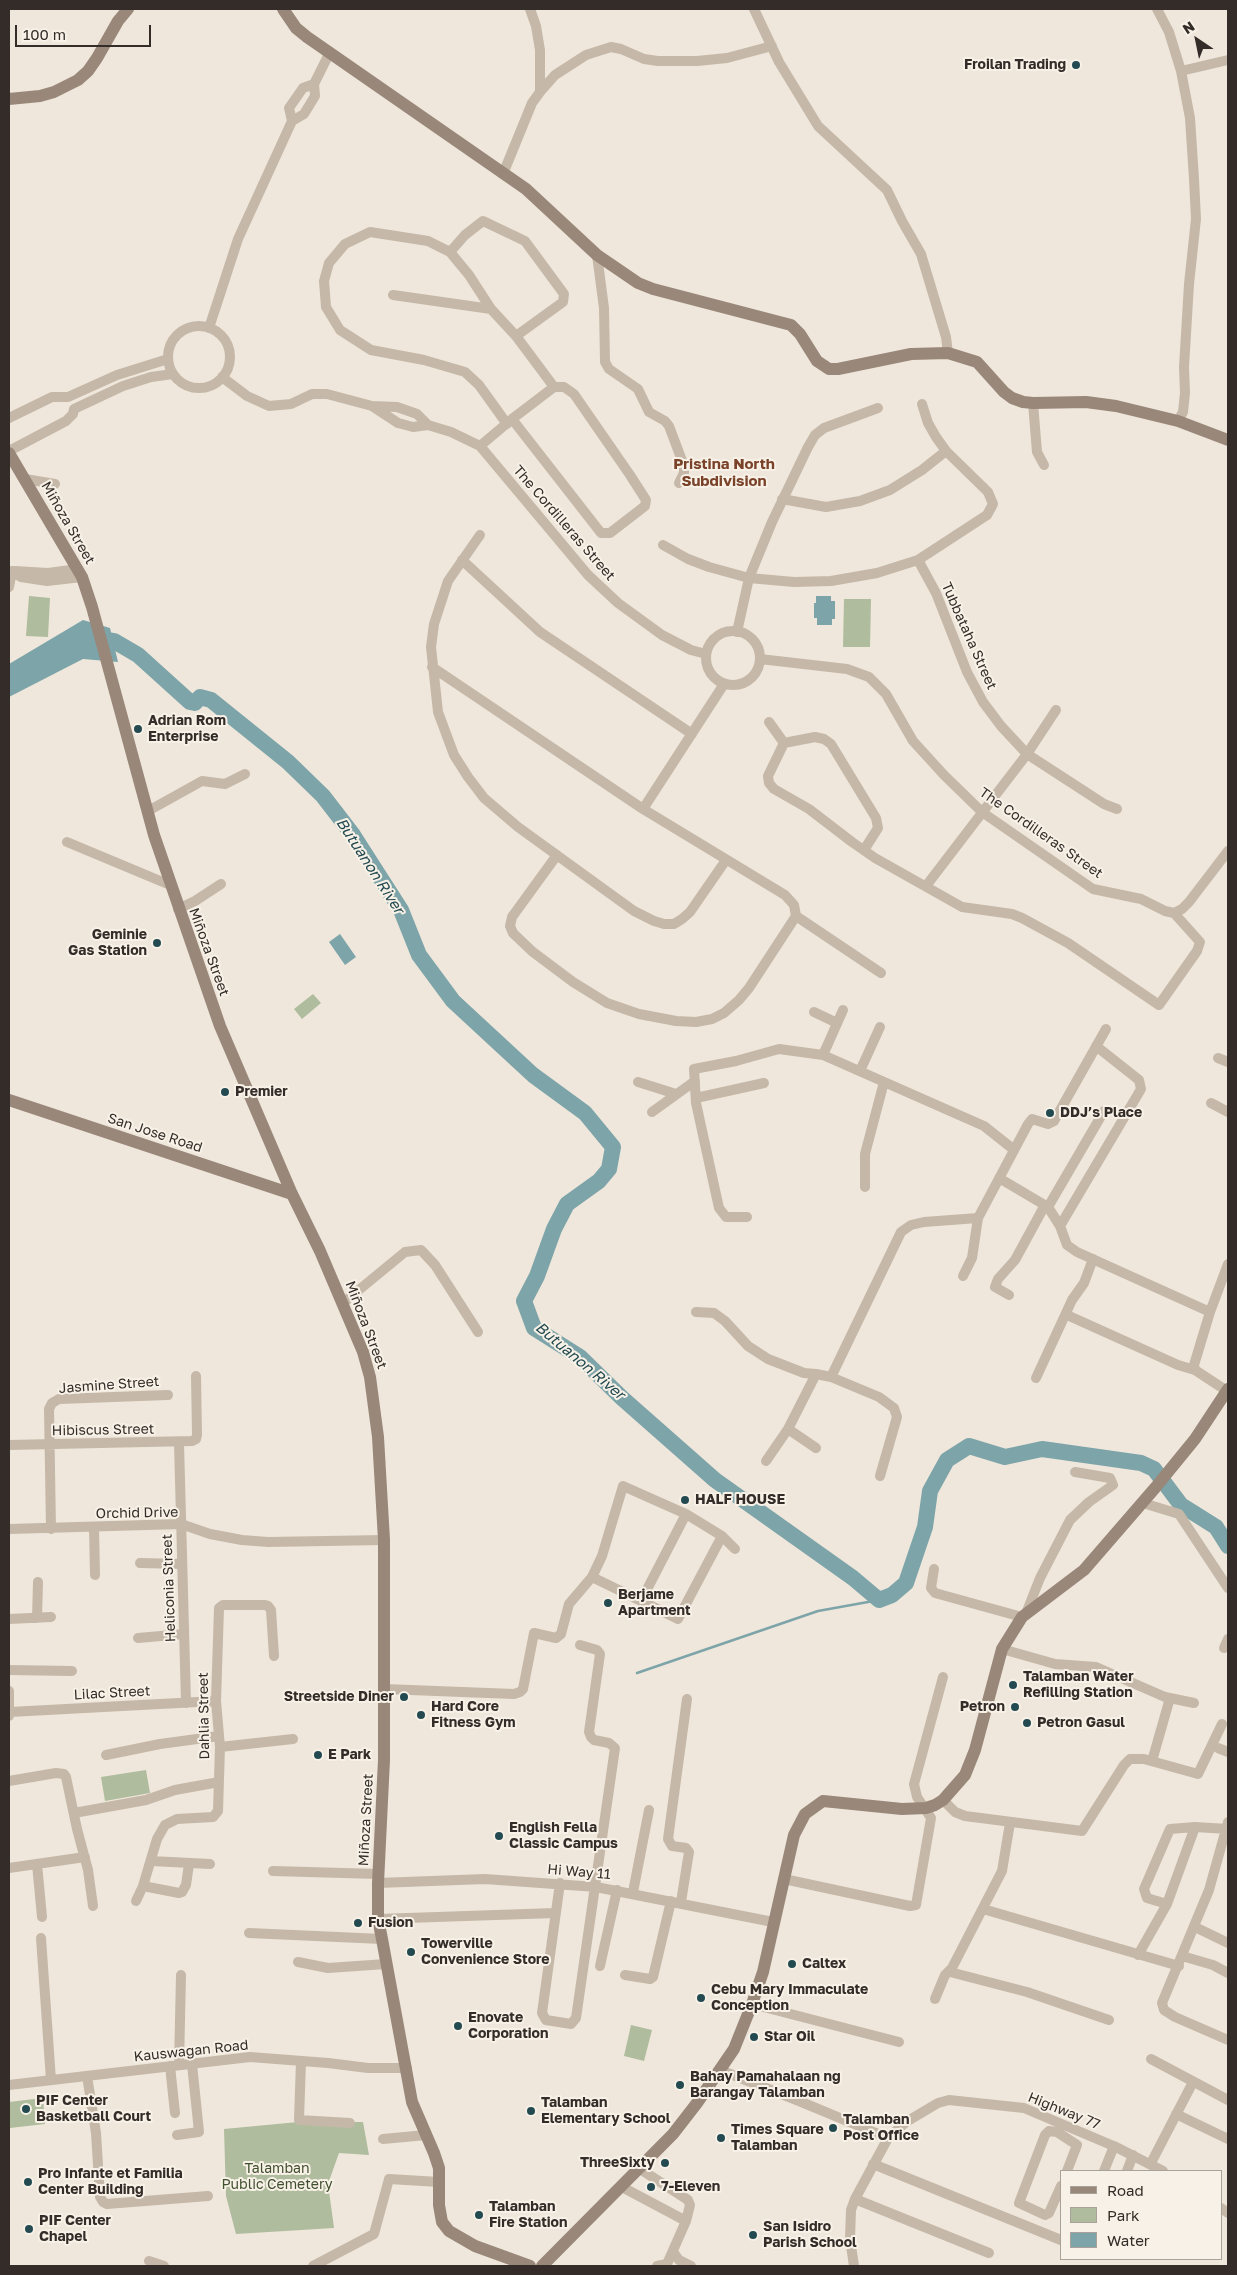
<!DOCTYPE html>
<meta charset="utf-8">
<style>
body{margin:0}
#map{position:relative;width:1237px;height:2275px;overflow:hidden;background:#efe7db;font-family:"Golos Text",sans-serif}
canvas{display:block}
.frame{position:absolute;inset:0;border:10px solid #332c28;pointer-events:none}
.legend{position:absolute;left:1060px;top:2170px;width:162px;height:90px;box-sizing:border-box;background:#f7f1e7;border:1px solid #a9a29b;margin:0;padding:6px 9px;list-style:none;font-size:15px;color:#332c28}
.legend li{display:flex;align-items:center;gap:10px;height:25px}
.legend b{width:25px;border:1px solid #a9a29b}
.north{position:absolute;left:1172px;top:15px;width:50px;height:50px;-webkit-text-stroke:4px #f7f1e7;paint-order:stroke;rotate:326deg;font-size:14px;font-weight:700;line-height:20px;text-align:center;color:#332c28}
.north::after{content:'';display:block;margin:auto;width:18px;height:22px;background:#332c28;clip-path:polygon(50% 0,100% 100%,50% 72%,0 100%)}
.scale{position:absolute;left:15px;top:25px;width:136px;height:22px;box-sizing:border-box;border:2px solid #332c28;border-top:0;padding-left:6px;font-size:15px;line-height:18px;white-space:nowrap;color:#332c28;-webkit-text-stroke:4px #f7f1e7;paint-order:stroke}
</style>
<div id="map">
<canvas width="1237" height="2275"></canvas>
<div class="frame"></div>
<ul class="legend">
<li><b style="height:6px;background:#99877a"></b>Road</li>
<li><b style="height:14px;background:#afbc9d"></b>Park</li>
<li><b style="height:14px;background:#7da4a9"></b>Water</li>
</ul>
<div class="north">N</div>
<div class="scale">100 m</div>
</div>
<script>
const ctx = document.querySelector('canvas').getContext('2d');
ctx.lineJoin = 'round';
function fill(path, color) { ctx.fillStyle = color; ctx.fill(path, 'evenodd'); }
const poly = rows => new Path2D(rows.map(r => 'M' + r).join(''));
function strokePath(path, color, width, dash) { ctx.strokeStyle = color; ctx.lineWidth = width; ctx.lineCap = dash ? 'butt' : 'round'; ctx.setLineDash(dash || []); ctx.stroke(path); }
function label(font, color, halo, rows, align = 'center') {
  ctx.font = font + ' "Golos Text",sans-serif'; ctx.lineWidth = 4; ctx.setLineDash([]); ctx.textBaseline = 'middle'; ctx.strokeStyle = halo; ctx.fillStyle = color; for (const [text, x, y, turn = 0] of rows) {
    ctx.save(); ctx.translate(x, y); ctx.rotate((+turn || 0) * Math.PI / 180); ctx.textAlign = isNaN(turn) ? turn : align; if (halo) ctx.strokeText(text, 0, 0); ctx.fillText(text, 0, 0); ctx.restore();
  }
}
fill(poly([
 [29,596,50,598,48,637,26,636],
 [844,599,871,599,870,647,843,647],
 [313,994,321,1003,302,1019,294,1009],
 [146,1770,150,1793,105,1801,101,1777],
 [631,2025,652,2030,644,2061,624,2056],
 [43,2098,45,2124,10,2128,9,2102],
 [298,2122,363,2122,369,2155,339,2153,328,2184,334,2228,236,2234,226,2196,224,2129]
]), '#afbc9d');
fill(poly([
 [816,596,831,596,831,601,835,601,835,619,832,619,832,625,817,625,817,618,814,618,814,603,816,603],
 [83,620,110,628,118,662,83,659,9,697,9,664],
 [340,934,356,957,345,965,329,942]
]), '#7da4a9');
strokePath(poly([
 [637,1673,818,1611,879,1600]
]), '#7da4a9', 2.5);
strokePath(poly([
 [92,637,114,641,138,655,190,702,195,703,200,697,211,700,288,762,323,796,353,835,401,910,419,955,453,1001,533,1075,585,1113,613,1147,609,1169,599,1181,567,1204,554,1229,537,1276,524,1301,534,1328,580,1357,622,1398,715,1480,853,1578,879,1600,892,1595,906,1583,925,1527,930,1491,947,1460,969,1446,1005,1457,1042,1449,1141,1463,1154,1469,1181,1505,1216,1527,1228,1546]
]), '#7da4a9', 16);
strokePath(poly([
 [530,9,536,26,540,50,540,92],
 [754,9,779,62,818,126,887,190,902,221,921,254,946,337,948,353],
 [1157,9,1169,32,1181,71,1190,118,1194,179,1196,219,1189,284,1184,367,1185,393,1183,412,1178,421],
 [1181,71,1228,60],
 [292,121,289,108,303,88,314,84],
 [503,174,532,103,540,92,555,75,586,55,611,47,621,49,644,59,658,61,697,61,727,58,772,46],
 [450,252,465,235,483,221,525,241,564,294,563,302,516,336],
 [597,255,604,308,605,362,609,369,638,389,649,412,665,421,669,426,684,466,684,473,679,483],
 [393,295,491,309],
 '168 357a31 31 0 1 1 62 0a31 31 0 1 1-62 0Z',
 [209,328,238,239,292,121,304,114,315,96,314,84,330,52],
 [222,377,247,396,269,406,291,404,312,394,327,394,372,406,397,407,417,414,428,425,413,427,398,423,372,406],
 [1033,403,1037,452,1044,465],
 [9,418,52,397,68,397,117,375,168,359],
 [507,424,479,385,465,372,424,360,371,350,340,330,326,307,324,281,329,263,345,244,370,232,428,241,450,252,469,275,491,309,516,336,554,387],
 [428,425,451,432,480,446,588,575,618,603,662,635,691,650,706,654],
 [480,446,512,419,554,387,564,387,574,394,630,475,646,500,645,506,610,533,601,533,512,419],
 [9,451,66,421,73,414,74,409,123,386,151,377,173,374],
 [25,479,55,484],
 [782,499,826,507,860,501,890,490,922,470,946,451],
 [480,535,448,581,434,624,431,647,438,712,454,755,468,777,484,798,518,827,634,911,654,921,664,924,674,924,682,919,690,912,726,860],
 [663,545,688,559,709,567,749,578,794,582,831,581,877,573,918,560,987,515,993,504,988,492,946,451,936,437,928,423,922,404],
 [462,560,540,632,692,734],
 [918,560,936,593,967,672,983,702,1001,726,1027,754,1104,804,1117,809],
 [12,571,21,577,47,581,82,577],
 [15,571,48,573,78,569],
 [9,587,12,571],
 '706 658a27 27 0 1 1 54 0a27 27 0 1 1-54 0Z',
 [737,632,749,578,772,522,808,447,815,435,824,428,878,408],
 [760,659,847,669,869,677,886,694,913,741,944,775,982,812,1093,889,1141,899,1165,911,1174,913,1200,942,1197,951,1159,1005,1068,943,1022,918,1012,914,962,907,875,858,852,842,809,809,774,789,769,783,768,776,784,743,815,737,824,739,831,744,876,818,878,828,864,850],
 [432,667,643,809,785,895,794,905,796,916,749,988,739,1000,724,1013,712,1019,696,1022,676,1021,639,1014,607,1003,573,982,533,952,513,933,510,926,512,917,557,855],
 [769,722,784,743],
 [643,809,724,684],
 [148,811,202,781,225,784,245,774],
 [67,842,170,885],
 [926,886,1027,754,1056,710],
 [178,909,195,901,221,884],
 [1174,913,1182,909,1189,902,1228,851],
 [796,916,881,973],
 [814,1012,837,1023],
 [823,1055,843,1010],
 [1218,1058,1228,1062],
 [860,1071,880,1027],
 [638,1082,676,1094],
 [696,1098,764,1083],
 [1211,1103,1228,1112],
 [652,1112,695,1081],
 [999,1178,1048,1207,1060,1226,1067,1245,1077,1252,1210,1312],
 [865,1187,865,1154,884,1082],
 [1048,1207,1104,1111],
 [747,1217,726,1217,719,1208,696,1103,694,1069,736,1061,779,1049,823,1055,984,1126,1013,1149],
 [1060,1226,1141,1089,1139,1080,1096,1046],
 [963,1276,972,1258,978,1218],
 [1009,1295,995,1287,998,1279,1015,1260,1045,1205],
 [343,1303,405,1252,421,1250,435,1265,478,1332],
 [696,1312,714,1313,725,1321,748,1346,768,1359,804,1373,816,1374],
 [1067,1315,1178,1365,1195,1370,1227,1391],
 [1195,1370,1194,1365,1210,1312,1228,1264],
 [831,1377,901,1232,911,1225,924,1222,978,1218,1028,1124,1032,1119,1048,1124,1054,1121,1106,1029],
 [1036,1378,1072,1300,1084,1283,1093,1259],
 [788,1429,816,1448],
 [179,1443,186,1703],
 [9,1445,192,1441,196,1439,197,1435,196,1376],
 [766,1461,788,1429,816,1374,831,1377,879,1397,894,1408,897,1417,880,1476],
 [1143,1503,1179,1514,1228,1588],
 [94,1527,95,1575],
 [9,1529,181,1524,210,1534,242,1540,268,1542,384,1540],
 [51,1529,49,1409,52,1403,59,1399,168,1395],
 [140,1563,182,1564],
 [934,1569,931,1588,935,1593,1022,1617],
 [592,1577,678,1619,722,1536],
 [641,1601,686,1514],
 [1027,1611,1040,1578,1070,1520,1089,1502,1113,1485,1110,1478,1075,1472],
 [37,1618,38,1582],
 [9,1619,51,1617],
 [138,1638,184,1634],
 [1224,1648,1228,1639],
 [1002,1649,1055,1664,1096,1667,1165,1697,1194,1703],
 [9,1670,72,1671],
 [384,1689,514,1694,520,1692,523,1689,534,1633,556,1638,561,1634,569,1604,592,1577,602,1556,623,1486,686,1514,722,1536,735,1549],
 [9,1691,9,1716],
 [10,1712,216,1701],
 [220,1747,293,1739],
 [1218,1748,1228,1752],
 [106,1755,160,1744,219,1736],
 [1152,1761,1170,1698],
 [9,1781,56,1773,64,1774,66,1777,77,1829,88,1870,93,1906],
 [943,1800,955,1812,965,1816,1082,1831,1124,1765,1130,1759,1144,1759,1198,1774,1222,1724],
 [74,1813,146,1800,175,1790,219,1782],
 [1228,1822,1209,1890,1162,2003,1164,2010,1175,2017,1228,2040],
 [151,1861,210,1864],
 [37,1864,42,1917],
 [9,1868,85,1857],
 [273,1871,378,1874],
 [784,1879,910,1906,916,1905,931,1818,917,1797,914,1784,943,1677],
 [378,1883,485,1879,596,1887,773,1922],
 [560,1883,542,2013,546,2020,571,2024,576,2018,615,1748,609,1743,594,1740,591,1737,589,1732,600,1654,597,1650,580,1645],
 [143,1886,179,1893,182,1892,186,1885,189,1864],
 [633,1892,649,1810],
 [136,1901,143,1886,157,1839,165,1825,177,1819,213,1817,218,1811,220,1747,216,1701,219,1608,223,1605,265,1605,268,1606,271,1610,274,1656],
 [681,1902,689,1852,686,1848,672,1846,668,1839,687,1699],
 [1167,1904,1147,1898,1144,1889,1170,1829,1195,1827,1228,1829],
 [983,1909,1179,1966],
 [378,1919,555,1913],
 [1195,1927,1228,1943],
 [249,1933,382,1939],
 [41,1938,51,2080],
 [1138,1955,1167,1904,1195,1827],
 [1182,1956,1213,1965,1228,1973],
 [298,1962,328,1968,386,1964],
 [600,1966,617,1890],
 [950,1972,1027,1992,1109,2020],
 [625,1975,650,1979,653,1977,671,1901],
 [935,1999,945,1975,952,1968,1002,1871,1010,1823],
 [752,2004,899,2042],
 [1151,2059,1228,2100],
 [301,2061,299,2120,350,2123],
 [179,2065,181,1975],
 [170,2066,175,2113],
 [720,2070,799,2101,888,2138],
 [87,2076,96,2133,100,2197,103,2202,107,2204,208,2196],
 [9,2085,250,2057,328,2063,368,2068,407,2068],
 [1176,2114,1228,2139],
 [177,2135,199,2132,192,2064],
 [383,2139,426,2135],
 [1151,2163,1193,2082],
 [873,2164,1061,2240],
 [640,2169,688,2200,690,2205,686,2221,667,2264,657,2266],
 [1104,2171,1114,2146],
 [1127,2171,1133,2155],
 [1061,2186,1049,2213,1045,2215,1019,2203,1045,2135,1049,2131,1057,2132,1077,2145,1067,2171],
 [622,2187,686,2221],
 [855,2199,989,2253],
 [1221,2208,1228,2213],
 [673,2252,679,2260,691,2266],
 [149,2261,164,2266],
 [313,2266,374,2234,389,2179,439,2182],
 [854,2266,850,2239,851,2210,855,2199,888,2138,906,2122,938,2103,949,2100,1024,2108,1116,2147,1163,2171]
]), '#c5b8a8', 10);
strokePath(poly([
 [283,9,296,28,307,37,526,189,597,255,638,283,653,289,791,325,800,334,817,361,829,369,838,369,911,354,948,353,977,362,1004,392,1012,398,1023,402,1033,403,1086,402,1116,406,1178,421,1228,440],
 [9,99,40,96,54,92,78,80,88,71,97,58,118,21,128,9],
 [9,453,82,577,92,607,154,835,220,1026,292,1194,320,1251,363,1352,370,1377,378,1437,384,1540,384,1760,378,1883,378,1919,382,1939,412,2102,434,2153,439,2168,439,2205,442,2222,449,2231,475,2246,530,2266],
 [9,1100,292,1194],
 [542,2266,673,2134,697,2103,734,2049,752,2004,763,1972,794,1835,805,1814,823,1801,902,1809,926,1808,935,1805,943,1800,965,1775,975,1750,1002,1649,1022,1617,1084,1570,1155,1488,1195,1439,1228,1389]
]), '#99877a', 12);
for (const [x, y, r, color] of [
 [1076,65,5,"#224a50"],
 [138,729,5,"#224a50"],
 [157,943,5,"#224a50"],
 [225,1092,5,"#224a50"],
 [1050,1113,5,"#224a50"],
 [685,1500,5,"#224a50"],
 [608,1603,5,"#224a50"],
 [1013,1685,5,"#224a50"],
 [404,1697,5,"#224a50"],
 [1015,1707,5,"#224a50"],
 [421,1715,5,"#224a50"],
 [1027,1723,5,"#224a50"],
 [318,1755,5,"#224a50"],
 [499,1836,5,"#224a50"],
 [358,1923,5,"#224a50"],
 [411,1952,5,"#224a50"],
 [792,1964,5,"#224a50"],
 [701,1998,5,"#224a50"],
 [458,2026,5,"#224a50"],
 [754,2037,5,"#224a50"],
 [680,2085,5,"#224a50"],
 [26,2109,5,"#224a50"],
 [531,2111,5,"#224a50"],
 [833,2128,5,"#224a50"],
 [721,2138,5,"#224a50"],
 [665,2163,5,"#224a50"],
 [28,2182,5,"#224a50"],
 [651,2187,5,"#224a50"],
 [479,2215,5,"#224a50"],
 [29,2229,5,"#224a50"],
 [753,2235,5,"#224a50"]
]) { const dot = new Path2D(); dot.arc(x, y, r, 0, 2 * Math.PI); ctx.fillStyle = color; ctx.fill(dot); strokePath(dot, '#f7f1e7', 2); }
label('bold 14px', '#332c28', '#f7f1e7', [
 ["Froilan Trading",1066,65,"right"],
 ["Adrian Rom",148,721],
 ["Enterprise",148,737],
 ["Geminie",147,935,"right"],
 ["Gas Station",147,951,"right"],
 ["Premier",235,1092],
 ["DDJ’s Place",1060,1113],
 ["HALF HOUSE",695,1500],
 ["Berjame",618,1595],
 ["Apartment",618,1611],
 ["Talamban Water",1023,1677],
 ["Refilling Station",1023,1693],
 ["Streetside Diner",394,1697,"right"],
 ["Hard Core",431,1707],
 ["Fitness Gym",431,1723],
 ["Petron",1005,1707,"right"],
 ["Petron Gasul",1037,1723],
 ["E Park",328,1755],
 ["English Fella",509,1828],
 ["Classic Campus",509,1844],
 ["Fusion",368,1923],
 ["Towerville",421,1944],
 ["Convenience Store",421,1960],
 ["Caltex",802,1964],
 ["Cebu Mary Immaculate",711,1990],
 ["Conception",711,2006],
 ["Enovate",468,2018],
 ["Corporation",468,2034],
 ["Star Oil",764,2037],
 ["Bahay Pamahalaan ng",690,2077],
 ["Barangay Talamban",690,2093],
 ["PIF Center",36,2101],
 ["Basketball Court",36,2117],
 ["Talamban",541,2103],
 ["Elementary School",541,2119],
 ["Talamban",843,2120],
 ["Post Office",843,2136],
 ["Times Square",731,2130],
 ["Talamban",731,2146],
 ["ThreeSixty",655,2163,"right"],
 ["Pro Infante et Familia",38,2174],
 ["Center Building",38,2190],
 ["7-Eleven",661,2187],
 ["Talamban",489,2207],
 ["Fire Station",489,2223],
 ["PIF Center",39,2221],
 ["Chapel",39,2237],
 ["San Isidro",763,2227],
 ["Parish School",763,2243]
], 'left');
label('14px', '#332c28', '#f7f1e7', [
 ["Miñoza Street",68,523,60],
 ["The Cordilleras Street",564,523,49],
 ["Tubbataha Street",969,636,66],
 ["The Cordilleras Street",1041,833,35],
 ["Miñoza Street",209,952,70],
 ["San Jose Road",155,1133,18],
 ["Miñoza Street",366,1325,69],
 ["Jasmine Street",109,1385,-4],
 ["Hibiscus Street",103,1430,-1],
 ["Orchid Drive",137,1513,-1],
 ["Heliconia Street",169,1588,-92],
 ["Lilac Street",112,1693,-3],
 ["Dahlia Street",204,1716,-91],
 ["Miñoza Street",366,1820,-87],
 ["Hi Way 11",579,1872,5],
 ["Kauswagan Road",191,2051,-6],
 ["Highway 77",1064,2111,22]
]);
label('14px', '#404f2e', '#f7f1e7', [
 ["Talamban",277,2169],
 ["Public Cemetery",277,2185]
]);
label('bold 15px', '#794229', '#f7f1e7', [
 ["Pristina North",724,464],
 ["Subdivision",724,481]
]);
label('italic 15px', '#224a50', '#f7f1e7', [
 ["Butuanon River",370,866,57],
 ["Butuanon River",580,1361,40]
]);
</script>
